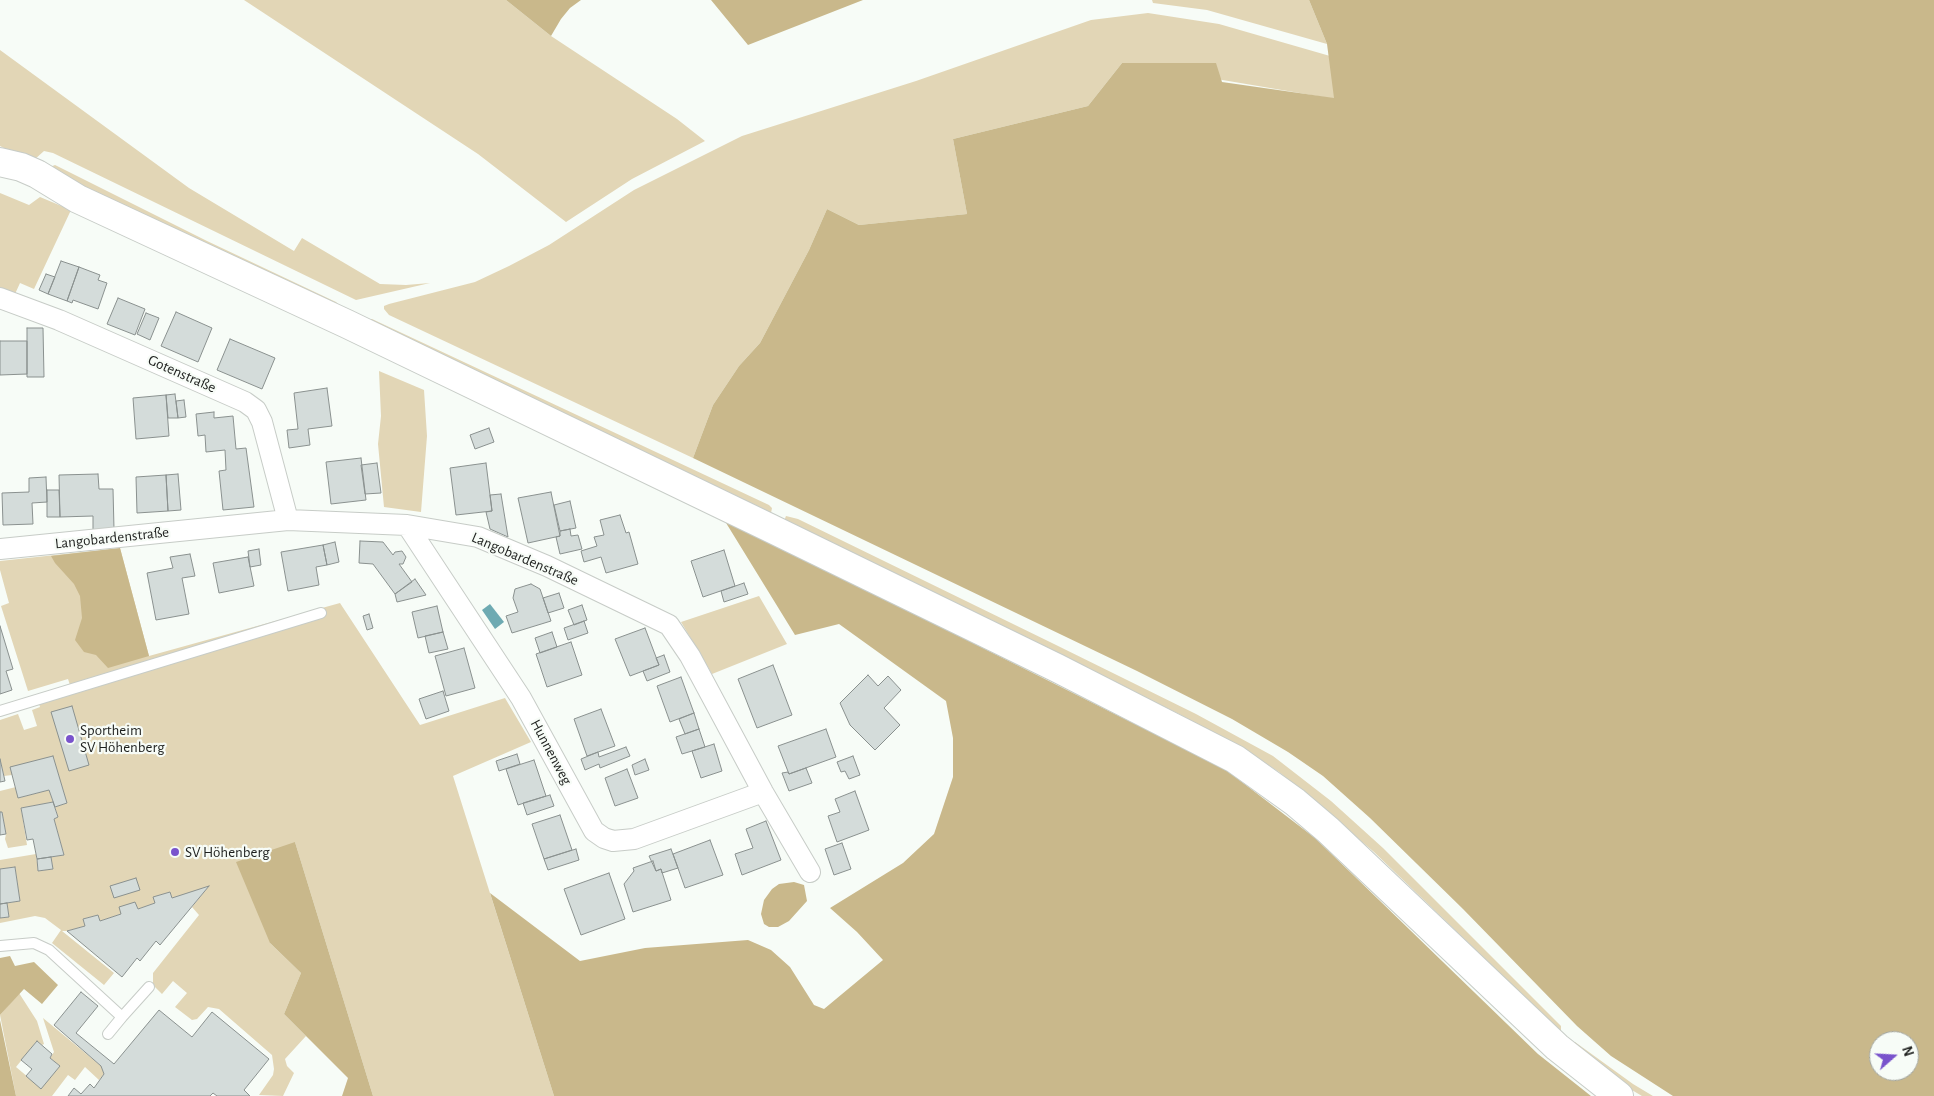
<!DOCTYPE html>
<meta charset="utf-8">
<style>
body{margin:0}
#map{position:relative;width:1934px;height:1096px;overflow:hidden;background:#f7fcf7;font-family:"Alegreya Sans",sans-serif}
canvas{display:block}
.north{position:absolute;left:1869px;top:1031px;width:50px;height:50px;box-sizing:border-box;background:#f7fcf7;border:1px solid #a0a4a0;border-radius:50%;rotate:71deg;font-size:14px;font-weight:700;line-height:20px;text-align:center;color:#1d1f1d}
.north::after{content:'';display:block;margin:auto;width:18px;height:22px;background:#7953cc;clip-path:polygon(50% 0,100% 100%,50% 72%,0 100%)}
</style>
<div id="map">
<canvas width="1934" height="1096"></canvas>
<div class="north">N</div>
</div>
<script>
const ctx = document.querySelector('canvas').getContext('2d');
ctx.lineJoin = 'round';
function fill(path, color) { ctx.fillStyle = color; ctx.fill(path, 'evenodd'); }
const poly = rows => new Path2D(rows.map(r => 'M' + r).join(''));
function strokePath(path, color, width, dash) { ctx.strokeStyle = color; ctx.lineWidth = width; ctx.lineCap = dash ? 'butt' : 'round'; ctx.setLineDash(dash || []); ctx.stroke(path); }
function label(font, color, halo, rows, align = 'center') {
  ctx.font = font + ' "Alegreya Sans",sans-serif'; ctx.lineWidth = 4.5; ctx.setLineDash([]); ctx.textBaseline = 'middle'; ctx.strokeStyle = halo; ctx.fillStyle = color; for (const [text, x, y, turn = 0] of rows) {
    ctx.save(); ctx.translate(x, y); ctx.rotate((+turn || 0) * Math.PI / 180); ctx.textAlign = isNaN(turn) ? turn : align; if (halo) ctx.strokeText(text, 0, 0); ctx.fillText(text, 0, 0); ctx.restore();
  }
}
fill(poly([
 [244,0,506,0,551,36,677,119,705,141,632,179,566,222,478,154],
 [1152,0,1309,0,1327,44,1207,10,1153,3],
 [1148,13,1219,24,1330,56,1335,99,1122,63,1088,106,953,139,967,214,859,225,827,209,809,250,760,343,739,366,713,405,693,458,389,315,384,309,384,306,389,304,475,282,509,266,549,245,634,190,742,136,916,81,1091,20],
 [0,50,189,188,294,251,302,238,380,284,406,285,430,283,356,300,53,153,44,151,34,160,23,158,0,146],
 [55,165,207,241,336,302,341,307,86,189,50,167],
 [0,193,29,205,40,197,71,210,34,289,20,283,15,294,0,288],
 [365,319,372,319,769,505,772,508,771,513,769,514],
 [379,371,424,390,427,436,421,512,384,507,378,444,381,416],
 [786,516,798,519,1052,643,1196,714,1273,756,1331,801,1383,848,1561,1026,1561,1032,1374,852,1279,772,1248,752,1179,714,784,521],
 [120,548,149,656,340,603,420,725,505,698,531,742,453,776,554,1096,373,1096,295,842,270,943,301,973,284,1014,306,1036,285,1059,287,1066,294,1073,283,1096,259,1095,273,1075,274,1069,272,1055,219,1009,208,1007,197,1019,192,1020,175,1007,187,993,173,981,162,994,153,985,153,973,199,915,192,907,208,887,172,898,170,892,154,897,155,903,138,909,135,902,121,914,100,921,98,915,83,919,85,926,67,931,62,931,114,973,104,985,52,943,61,930,45,918,35,916,0,923,0,918,9,917,7,903,20,901,15,867,0,869,0,860,36,854,38,871,53,869,51,857,64,855,54,819,58,817,55,807,67,803,52,756,12,775,4,776,0,759,0,720,18,714,24,730,37,726,32,710,40,707,38,700,71,688,68,679,28,691,1,606,9,603,0,570,0,561],
 [759,596,787,644,712,674,681,622],
 [16,787,18,798,49,790,53,802,21,808,27,845,8,848,5,839,6,834,2,812,0,812,0,791],
 [19,993,37,1021,44,1044,42,1045,37,1041,16,1067,41,1088,60,1066,50,1058,54,1052,43,1018,101,1066,104,1074,99,1080,85,1067,75,1080,68,1075,52,1096,16,1096,0,1015],
 [1575,1042,1633,1084,1653,1096,1642,1096,1620,1083,1573,1044]
]), '#e2d6b6');
fill(poly([
 [506,0,581,0,570,8,561,19,551,36],
 [711,0,863,0,748,45],
 [1309,0,1934,0,1934,1096,1673,1096,1611,1056,1577,1026,1463,909,1370,818,1323,776,1288,752,1232,719,1137,671,693,458,713,405,739,366,760,343,809,250,827,209,859,225,967,214,953,139,1088,106,1122,63,1216,63,1222,82,1334,98,1327,44],
 [1879,1041,1909,1041,1909,1071,1879,1071],
 [723,518,1225,769,1315,838,1538,1054,1591,1096,554,1096,490,893,580,961,645,948,748,940,771,950,790,967,814,1005,824,1009,883,960,857,932,830,908,903,863,934,834,953,777,953,738,946,701,839,624,795,635],
 [120,548,149,656,108,668,96,655,84,652,75,640,82,618,80,596,74,584,55,563,51,556],
 [295,842,373,1096,342,1096,348,1078,284,1014,301,973,270,943,236,862],
 [794,882,804,885,807,901,789,921,778,927,769,927,764,924,761,914,764,900,772,889,779,884],
 [10,956,15,966,34,962,58,985,42,1004,24,989,0,1015,0,958],
 [0,1020,16,1096,0,1096]
]), '#c9b88b');
fill(poly([
 [490,604,504,622,495,629,482,610]
]), '#6eaab2');
const building = poly([
 [61,261,79,267,67,301,48,294,61,261],
 [79,267,100,275,98,280,107,283,98,309,73,300,72,303,67,301,79,267],
 [46,274,55,277,48,294,39,290,46,274],
 [118,298,145,309,135,335,107,324,118,298],
 [176,312,212,328,198,362,161,346,176,312],
 [146,313,159,318,150,340,137,334,146,313],
 [27,328,43,328,44,377,27,377,27,328],
 [230,339,275,358,262,389,217,370,230,339],
 [0,341,27,341,27,374,0,375,0,341],
 [327,388,332,426,308,429,310,445,289,448,287,430,298,429,294,393,327,388],
 [175,394,178,418,168,418,166,395,175,394],
 [166,395,169,436,136,439,133,398,166,395],
 [184,400,186,417,178,418,176,401,184,400],
 [214,412,214,418,233,416,236,449,246,448,254,507,223,510,219,471,226,470,225,450,206,452,205,435,198,436,196,414,214,412],
 [489,428,494,442,475,449,470,435,489,428],
 [361,458,366,500,331,504,326,462,361,458],
 [377,463,381,493,365,494,361,465,377,463],
 [486,463,492,511,456,515,450,468,486,463],
 [98,474,99,489,113,489,114,529,93,530,93,516,60,517,59,475,98,474],
 [178,474,181,510,168,511,166,475,178,474],
 [166,475,168,511,137,513,136,477,166,475],
 [46,477,47,502,32,503,33,524,3,525,2,493,29,492,29,478,46,477],
 [47,490,59,490,60,517,47,517,47,490],
 [551,492,560,536,528,543,518,498,551,492],
 [501,494,508,537,490,529,486,512,492,511,490,495,501,494],
 [570,501,576,528,560,531,554,505,570,501],
 [620,515,626,533,629,532,638,564,606,573,601,557,584,562,581,551,597,546,594,537,604,535,600,520,620,515],
 [570,529,571,536,578,535,582,549,560,554,556,537,560,536,560,531,570,529],
 [360,541,383,542,393,555,395,552,402,551,406,557,403,564,399,564,412,582,395,594,373,564,359,563,360,541],
 [335,542,339,562,327,565,323,545,335,542],
 [323,545,327,565,316,567,319,585,288,591,281,552,323,545],
 [259,549,261,565,250,567,248,551,259,549],
 [724,550,735,586,703,597,691,561,724,550],
 [190,554,195,576,182,578,189,614,156,620,147,573,173,568,170,557,190,554],
 [248,557,254,586,219,593,213,563,248,557],
 [415,579,426,595,397,602,395,594,415,579],
 [744,583,748,594,724,602,721,591,744,583],
 [531,584,540,589,551,621,512,633,506,616,518,612,513,598,515,589,531,584],
 [559,593,564,608,548,613,543,598,559,593],
 [582,605,587,620,574,625,568,610,582,605],
 [437,606,443,632,418,638,412,612,437,606],
 [369,614,373,628,367,630,363,616,369,614],
 [584,621,588,633,568,640,564,628,584,621],
 [0,626,13,669,6,671,12,690,0,694,0,626],
 [645,628,659,665,630,676,615,639,645,628],
 [443,632,448,649,429,653,425,636,443,632],
 [552,632,557,647,540,653,535,638,552,632],
 [571,642,582,675,547,687,536,654,571,642],
 [464,648,475,688,446,696,435,656,464,648],
 [664,655,670,672,647,681,643,671,659,665,656,658,664,655],
 [773,665,792,715,757,728,738,679,773,665],
 [868,675,878,686,888,676,901,690,884,708,900,725,875,750,850,725,840,703,868,675],
 [681,677,694,713,670,722,657,686,681,677],
 [443,691,449,711,426,719,419,699,443,691],
 [72,706,89,765,69,771,51,712,72,706],
 [601,709,615,746,587,756,574,719,601,709],
 [694,713,699,729,685,734,679,719,694,713],
 [699,729,705,747,682,754,676,737,699,729],
 [826,729,836,757,789,774,778,746,826,729],
 [714,744,722,771,701,778,692,751,714,744],
 [626,747,630,756,600,768,599,764,585,770,581,759,598,752,599,757,626,747],
 [517,754,520,764,499,771,496,761,517,754],
 [53,756,67,803,55,807,49,790,18,798,10,767,53,756],
 [853,756,860,775,849,779,845,771,841,772,837,762,853,756],
 [0,759,5,781,0,782,0,759],
 [645,759,649,770,635,775,632,765,645,759],
 [534,760,546,796,518,805,506,769,534,760],
 [806,768,812,783,789,791,782,773,788,772,789,774,806,768],
 [627,769,638,798,615,806,605,778,627,769],
 [855,791,869,830,837,842,828,816,840,812,835,799,855,791],
 [550,795,554,806,527,815,523,803,550,795],
 [53,802,58,817,54,819,64,855,37,859,33,839,27,840,21,808,53,802],
 [0,812,2,812,6,834,0,835,0,812],
 [560,815,572,850,544,859,532,824,560,815],
 [766,821,781,860,742,875,735,854,753,848,746,829,766,821],
 [710,840,723,875,685,888,673,854,710,840],
 [842,843,851,869,834,875,825,849,842,843],
 [576,849,579,860,548,870,544,859,576,849],
 [671,849,678,868,662,873,661,869,656,871,649,856,671,849],
 [51,857,53,869,38,871,37,859,51,857],
 [653,861,656,871,661,869,671,900,633,912,624,884,634,871,633,868,653,861],
 [15,867,20,901,0,904,0,869,15,867],
 [609,873,625,919,581,935,564,889,609,873],
 [136,878,140,890,114,898,110,886,136,878],
 [209,886,160,945,156,941,140,961,137,958,122,977,67,931,85,926,83,919,98,915,100,921,121,914,119,907,135,902,138,909,155,903,153,897,170,892,172,898,209,886],
 [7,903,9,917,0,918,0,904,7,903],
 [81,992,98,1006,76,1033,114,1064,159,1010,192,1037,212,1012,269,1059,244,1090,250,1096,217,1096,213,1093,210,1096,68,1096,74,1088,81,1094,90,1084,94,1088,104,1074,101,1066,54,1025,81,992],
 [37,1041,52,1054,50,1058,60,1066,41,1089,26,1076,32,1069,21,1060,37,1041]
]);
fill(building, '#d4dcda');
strokePath(building, '#8a918f', 1);
const lane = poly([
 [0,711,321,613],
 [0,946,34,943,49,950,122,1017,108,1034],
 [122,1017,149,987]
]);
const street = poly([
 [0,298,59,320,245,402,256,410,262,422,288,520],
 [407,525,521,698,594,831,604,838,613,841,634,839,763,792],
 [0,549,288,520,407,525,478,537,547,566,669,625,690,656,763,792,810,872]
]);
const secondary = poly([
 [0,162,21,167,37,174,78,199,347,324,770,528,1057,668,1235,759,1295,802,1328,830,1557,1047,1619,1096]
]);
strokePath(lane, '#c7ccc7', 12);
strokePath(street, '#c7ccc7', 22);
strokePath(secondary, '#c7ccc7', 30);
strokePath(lane, '#fff', 10);
strokePath(street, '#fff', 20);
strokePath(secondary, '#fff', 28);
for (const [x, y, r, color] of [
 [70,739,5,"#7953cc"],
 [175,852,5,"#7953cc"]
]) { const dot = new Path2D(); dot.arc(x, y, r, 0, 2 * Math.PI); ctx.fillStyle = color; ctx.fill(dot); strokePath(dot, '#f7fcf7', 2); }
label('15px', '#1d1f1d', '#f7fcf7', [
 ["Gotenstraße",182,374,24],
 ["Langobardenstraße",112,538,-6],
 ["Langobardenstraße",525,559,23],
 ["Hunnenweg",551,752,62]
]);
label('15px', '#1d1f1d', '#f7fcf7', [
 ["Sportheim",80,730],
 ["SV Höhenberg",80,747],
 ["SV Höhenberg",185,852]
], 'left');
</script>
